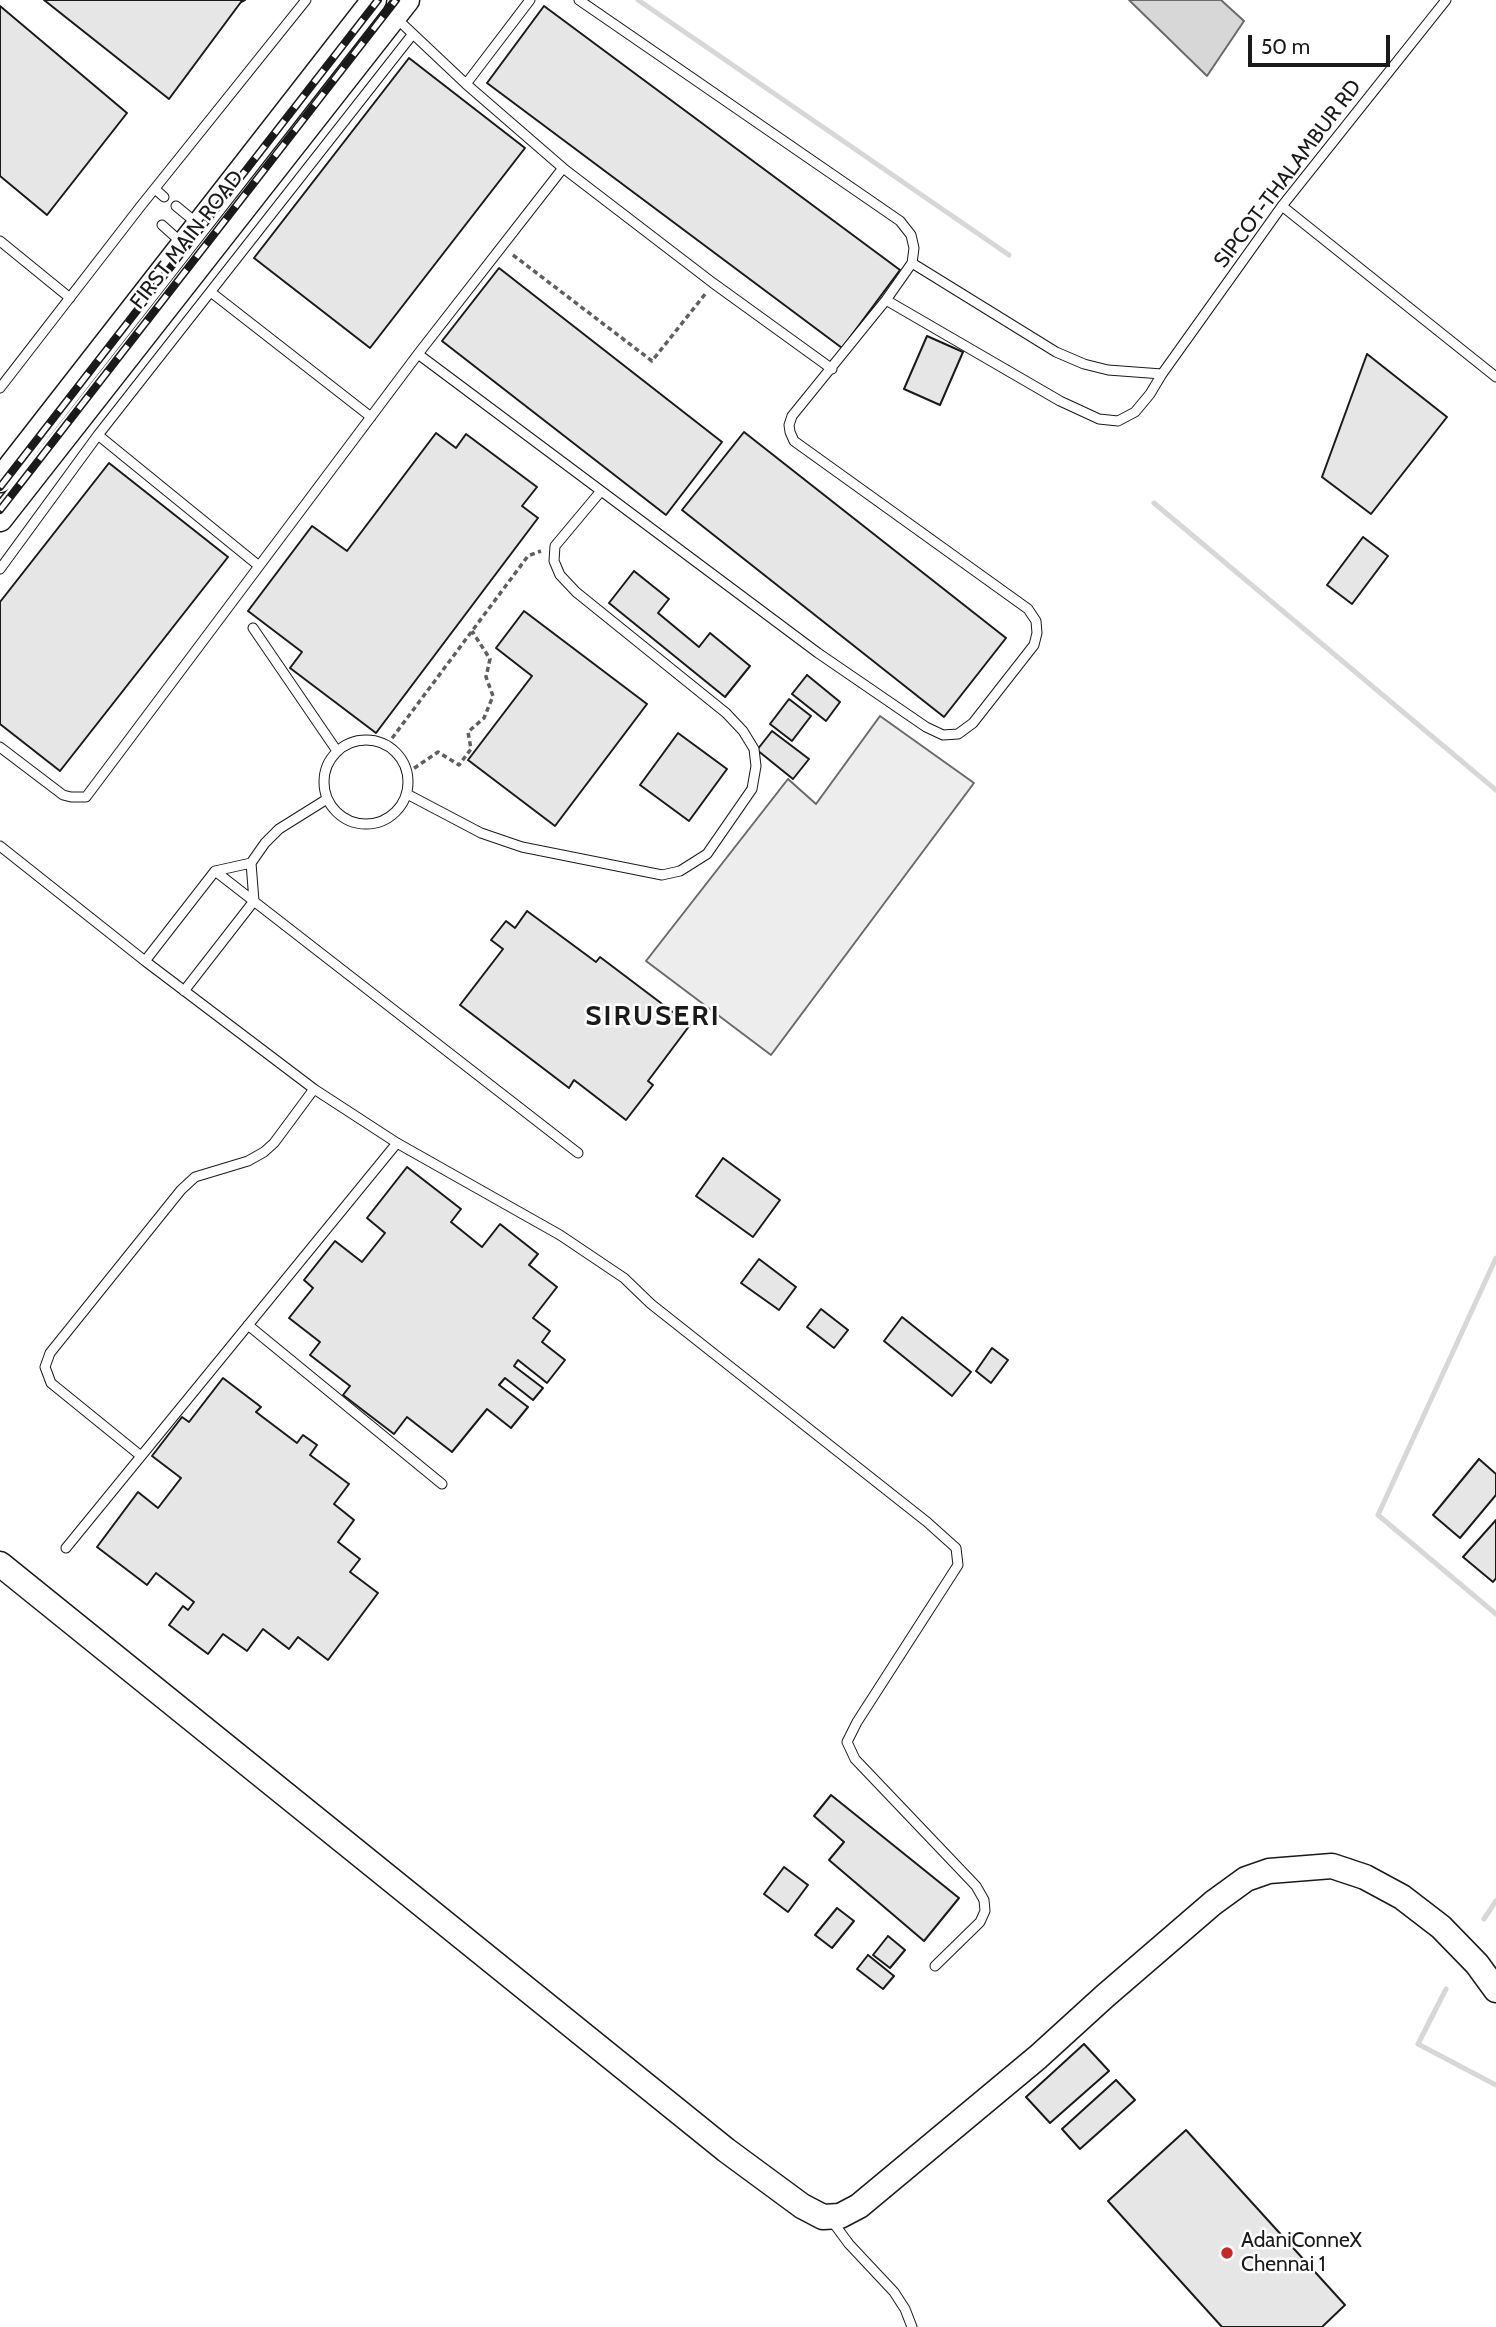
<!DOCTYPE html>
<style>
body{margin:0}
#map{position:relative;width:1496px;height:2327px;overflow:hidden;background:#fff;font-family:Cabin,sans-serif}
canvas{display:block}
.scale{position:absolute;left:1248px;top:35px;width:142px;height:32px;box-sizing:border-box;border:4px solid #1a1a1a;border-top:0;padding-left:9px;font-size:21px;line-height:24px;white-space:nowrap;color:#1a1a1a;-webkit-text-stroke:5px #fff;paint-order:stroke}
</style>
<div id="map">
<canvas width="1496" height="2327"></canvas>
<div class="scale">50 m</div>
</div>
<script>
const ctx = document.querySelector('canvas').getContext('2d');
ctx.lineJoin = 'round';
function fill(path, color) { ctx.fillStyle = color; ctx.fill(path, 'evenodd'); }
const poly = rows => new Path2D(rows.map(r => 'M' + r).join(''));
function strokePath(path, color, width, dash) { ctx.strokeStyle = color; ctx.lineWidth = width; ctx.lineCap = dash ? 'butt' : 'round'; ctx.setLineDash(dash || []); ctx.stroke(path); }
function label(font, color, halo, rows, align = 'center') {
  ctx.font = font + ' Cabin,sans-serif'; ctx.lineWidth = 5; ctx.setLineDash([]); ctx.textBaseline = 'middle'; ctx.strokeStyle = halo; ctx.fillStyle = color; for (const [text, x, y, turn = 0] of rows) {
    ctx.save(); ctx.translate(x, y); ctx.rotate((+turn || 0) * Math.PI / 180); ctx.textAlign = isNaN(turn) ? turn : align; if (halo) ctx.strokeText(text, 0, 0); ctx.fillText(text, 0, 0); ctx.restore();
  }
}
const built = poly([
 [880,716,974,783,771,1055,646,961,788,779,816,804,880,716]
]);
fill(built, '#ededed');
strokePath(built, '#6a6a6a', 2);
const water = poly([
 [1129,0,1221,0,1244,21,1207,76,1129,0]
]);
fill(water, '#d7d7d7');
strokePath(water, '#6a6a6a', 2);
strokePath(poly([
 [638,0,1009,255],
 [1154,503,1496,790],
 [1496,1258,1378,1515,1496,1614],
 [1484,1919,1496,1901],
 [1446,1989,1418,2044,1496,2085]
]), '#d7d7d7', 5);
const building = poly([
 [44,0,245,0,241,2,169,99,44,0],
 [0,6,127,113,47,215,0,176,0,6],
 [544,6,900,270,842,348,487,83,544,6],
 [409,58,525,148,370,348,254,258,409,58],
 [499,268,722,442,666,515,442,341,499,268],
 [927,336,963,352,940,405,904,389,927,336],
 [1367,354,1447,417,1371,514,1322,477,1367,354],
 [744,432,1006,638,944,717,682,510,744,432],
 [436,433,456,448,466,434,537,487,522,506,538,518,376,733,290,668,302,652,248,611,312,526,347,551,436,433],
 [109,463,228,557,60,771,0,724,0,602,109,463],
 [1363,537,1388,556,1352,604,1327,585,1363,537],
 [634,571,669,599,658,613,699,647,710,633,750,666,725,697,609,603,634,571],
 [524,611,647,704,555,826,468,760,532,676,496,648,524,611],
 [807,675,840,702,826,721,792,694,807,675],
 [789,699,811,716,792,741,770,724,789,699],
 [772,731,809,759,793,779,757,750,772,731],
 [678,733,727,769,689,821,640,785,678,733],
 [527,911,596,962,600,957,690,1025,648,1081,653,1085,626,1120,574,1080,569,1088,460,1005,503,949,491,940,506,921,515,928,527,911],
 [723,1158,780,1200,753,1237,696,1196,723,1158],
 [407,1167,461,1209,451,1222,482,1247,500,1224,538,1254,529,1265,557,1287,533,1318,550,1331,542,1342,565,1360,547,1383,518,1360,514,1366,543,1388,533,1400,505,1378,499,1385,528,1407,511,1428,487,1409,452,1452,407,1417,394,1434,343,1395,350,1386,310,1355,320,1342,289,1318,313,1288,304,1280,335,1241,362,1262,385,1233,367,1218,407,1167],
 [759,1259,796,1287,779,1310,741,1283,759,1259],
 [821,1309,848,1330,834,1348,807,1327,821,1309],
 [902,1317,971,1372,952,1396,884,1341,902,1317],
 [992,1348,1008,1360,991,1383,976,1371,992,1348],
 [223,1378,261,1407,256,1412,297,1443,303,1435,317,1445,310,1455,349,1484,334,1504,354,1520,338,1542,360,1559,350,1572,378,1593,328,1660,298,1637,289,1649,263,1629,247,1651,223,1634,208,1654,169,1625,183,1606,188,1610,194,1602,156,1573,147,1585,97,1547,138,1492,158,1508,181,1478,152,1456,182,1417,189,1422,223,1378],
 [1479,1459,1496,1474,1496,1495,1460,1538,1433,1515,1479,1459],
 [1496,1520,1496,1578,1493,1582,1463,1557,1496,1520],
 [831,1795,959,1898,924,1941,829,1860,844,1842,814,1816,831,1795],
 [784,1867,808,1885,788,1912,764,1894,784,1867],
 [837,1908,854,1921,832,1948,815,1935,837,1908],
 [888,1936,905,1950,890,1968,873,1955,888,1936],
 [868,1955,894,1976,883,1989,857,1969,868,1955],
 [1084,2044,1109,2071,1050,2123,1026,2097,1084,2044],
 [1116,2080,1135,2100,1080,2149,1062,2129,1116,2080],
 [1186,2130,1345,2305,1322,2327,1222,2327,1108,2201,1186,2130]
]);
fill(building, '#e6e6e6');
strokePath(building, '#1a1a1a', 2);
const lane = poly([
 [395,17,466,84,563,168,713,283,832,369],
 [466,84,530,0],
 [155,189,164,197],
 [176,206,199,225],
 [1282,206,1496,377],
 [162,225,182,243],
 [0,241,70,298],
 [912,263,1056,352,1084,364,1108,370,1162,374],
 [212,293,371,417],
 [886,300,1060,401,1099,419,1118,421,1135,412,1150,394,1162,374,1282,206,1446,0],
 [418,354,818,653,926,727,943,735,958,734,973,723,1034,645,1037,633,1036,621,1028,609,794,441,790,432,789,425,792,416,886,300,912,263,914,248,911,235,900,221,579,0],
 [0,388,140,207,306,0],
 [98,435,259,566],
 [0,569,98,435,412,35],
 [253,628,337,751],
 '324 782a42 42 0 1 1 84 0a42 42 0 1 1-84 0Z',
 [0,747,63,795,71,797,86,797,418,354,563,168],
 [407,794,481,833,522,847,662,875,680,871,707,854,752,789,756,766,754,749,743,731,726,713,576,592,560,575,554,561,555,546,601,491],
 [0,846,145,961,314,1089,397,1143,560,1235,624,1278,651,1304,927,1522,956,1548,958,1565,857,1722,847,1742,855,1759,976,1886,984,1900,985,1911,980,1922,935,1966],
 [251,863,265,843,279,829,327,799],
 [215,871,578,1153],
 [145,961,215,871,251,863,254,901,184,991],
 [248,1325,442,1484],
 [141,1456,51,1383,45,1367,50,1353,181,1190,195,1177,248,1161,264,1152,274,1143,314,1089],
 [66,1548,397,1143],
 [832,2221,849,2244,894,2292,905,2309,912,2327]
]);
const secondary = poly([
 [0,480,374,0],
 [0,519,407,0],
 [0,1564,726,2150,802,2206,823,2217,840,2216,859,2206,1038,2057,1105,1996,1213,1903,1246,1879,1269,1871,1332,1866,1365,1877,1402,1897,1441,1927,1477,1964,1496,1990]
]);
strokePath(lane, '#1a1a1a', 11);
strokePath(secondary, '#1a1a1a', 27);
strokePath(poly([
 [513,255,652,361,706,293],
 [387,745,528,556,541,551],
 [407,773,438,752,459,765,471,749,468,732,484,718,493,696,486,677,490,659,472,631]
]), '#5f5f5f', 3.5, [5, 3.5]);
strokePath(lane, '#fff', 9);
strokePath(secondary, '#fff', 24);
const rail = poly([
 [0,487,378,0],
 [0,510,396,0]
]);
strokePath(rail, '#1a1a1a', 8);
strokePath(rail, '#fff', 5, [16]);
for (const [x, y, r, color] of [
 [1227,2253,7,"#c62828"]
]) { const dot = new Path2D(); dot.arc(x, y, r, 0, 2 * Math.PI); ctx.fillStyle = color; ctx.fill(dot); strokePath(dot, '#fff', 2.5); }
label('21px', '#1a1a1a', '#fff', [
 ["SIPCOT-THALAMBUR RD",1288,174,-53],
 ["FIRST MAIN ROAD",187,240,-52]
]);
label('21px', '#1a1a1a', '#fff', [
 ["AdaniConneX",1241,2241],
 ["Chennai 1",1241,2265]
], 'left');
ctx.letterSpacing = '2px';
label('bold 28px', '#1a1a1a', '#fff', [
 ["SIRUSERI",653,1017]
]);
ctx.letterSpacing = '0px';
</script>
